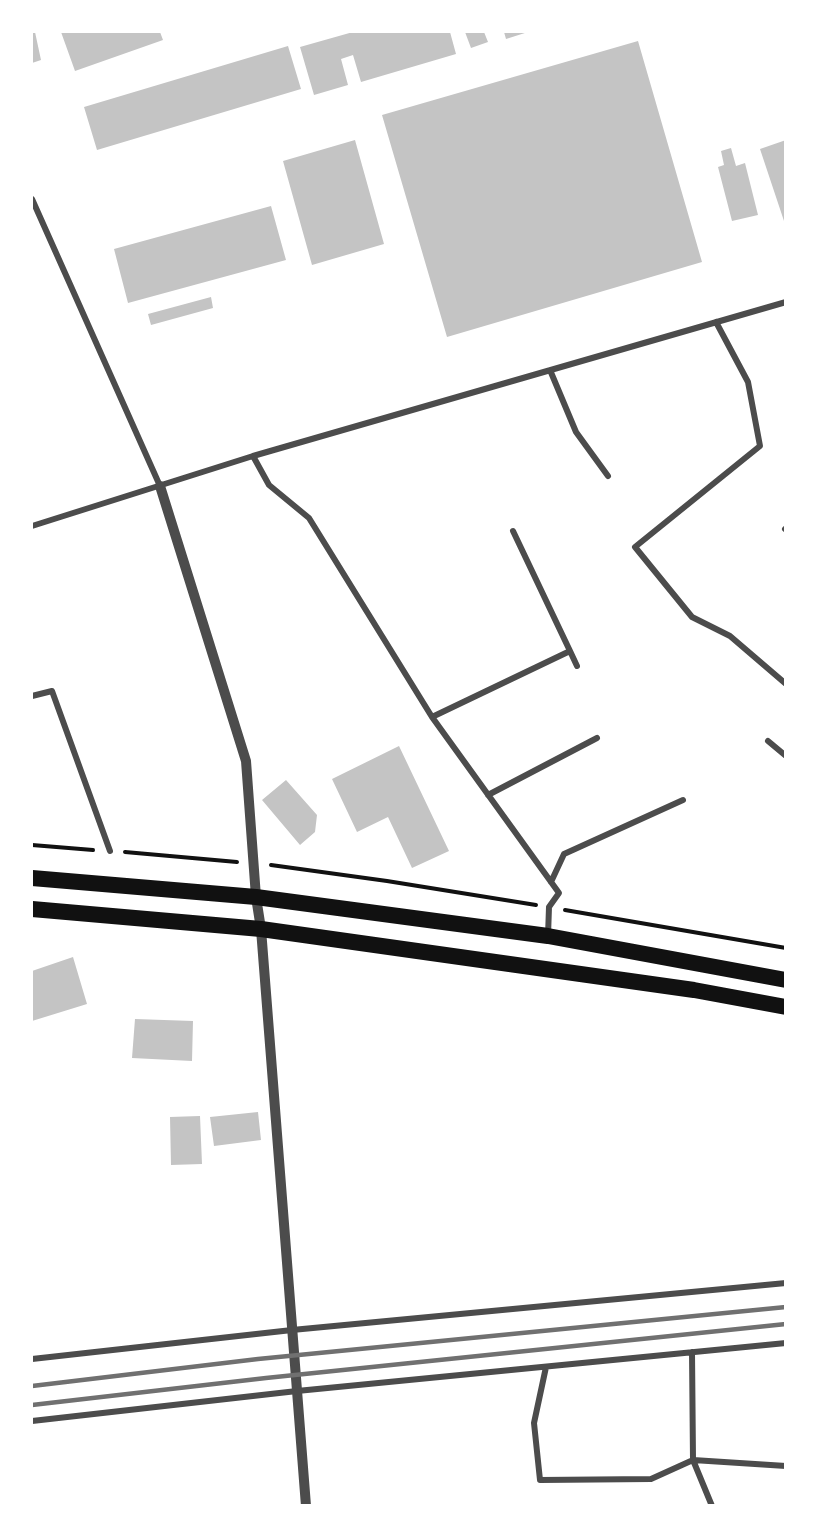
<!DOCTYPE html>
<style>
body{margin:0}
#map{position:relative;width:817px;height:1537px;overflow:hidden;background:#fff;font-family:Arial,sans-serif}
canvas{display:block}
.frame{position:absolute;inset:0;border:33px solid #fff;pointer-events:none}
</style>
<div id="map">
<canvas width="817" height="1537"></canvas>
<div class="frame"></div>
</div>
<script>
const ctx = document.querySelector('canvas').getContext('2d');
ctx.lineJoin = 'round';
function fill(path, color) { ctx.fillStyle = color; ctx.fill(path, 'evenodd'); }
const poly = rows => new Path2D(rows.map(r => 'M' + r).join(''));
function strokePath(path, color, width, dash) { ctx.strokeStyle = color; ctx.lineWidth = width; ctx.lineCap = dash ? 'butt' : 'round'; ctx.setLineDash(dash || []); ctx.stroke(path); }
fill(poly([
 [32,32,35,32,41,60,32,63],
 [61,32,160,32,163,40,75,71],
 [353,32,450,32,456,54,361,82,353,55,341,59,348,85,314,95,300,47],
 [465,32,484,32,488,42,471,48],
 [504,32,528,32,506,39],
 [638,41,702,262,447,337,382,115],
 [288,46,301,89,97,150,84,107],
 [355,140,384,244,312,265,283,161],
 [786,140,786,224,785,224,760,149],
 [731,148,736,166,745,163,758,215,732,221,718,167,724,165,721,151],
 [271,206,286,260,128,303,114,249],
 [211,297,213,308,151,325,148,314],
 [399,746,449,851,412,868,388,817,357,832,332,779],
 [286,780,317,815,315,832,300,845,262,800],
 [73,957,87,1004,32,1021,32,971],
 [135,1019,193,1021,192,1061,132,1058],
 [258,1112,261,1140,214,1146,210,1117],
 [200,1116,202,1164,171,1165,170,1117]
]), '#c4c4c4');
strokePath(poly([
 [32,845,93,850],
 [125,852,237,862],
 [271,865,387,881,536,905],
 [565,910,786,948]
]), '#111', 4);
strokePath(poly([
 [32,199,160,486],
 [716,322,748,382,760,446,635,547,692,617,730,636,786,684],
 [550,370,576,432,608,476],
 [253,456,269,485,309,518,432,717,559,893,549,907,548,936],
 [32,526,253,456,786,302],
 [785,529,786,530],
 [570,651,577,666],
 [32,696,52,691,110,851],
 [432,717,570,651,513,531],
 [768,741,786,756],
 [488,795,597,738],
 [551,882,564,854,683,800],
 [692,1352,693,1460,712,1506],
 [32,1359,292,1330,786,1283],
 [546,1367,534,1423,540,1480,651,1479,693,1460,786,1466],
 [32,1421,297,1391,786,1343]
]), '#4c4c4c', 6);
strokePath(poly([
 [160,486,246,761,256,897,261,929,306,1506]
]), '#4c4c4c', 10);
strokePath(poly([
 [32,878,256,897,548,936,786,980],
 [32,909,261,929,694,990,786,1007]
]), '#111', 16);
strokePath(poly([
 [32,1386,258,1359,786,1307],
 [32,1405,266,1378,786,1324]
]), '#707070', 4.5);
</script>
